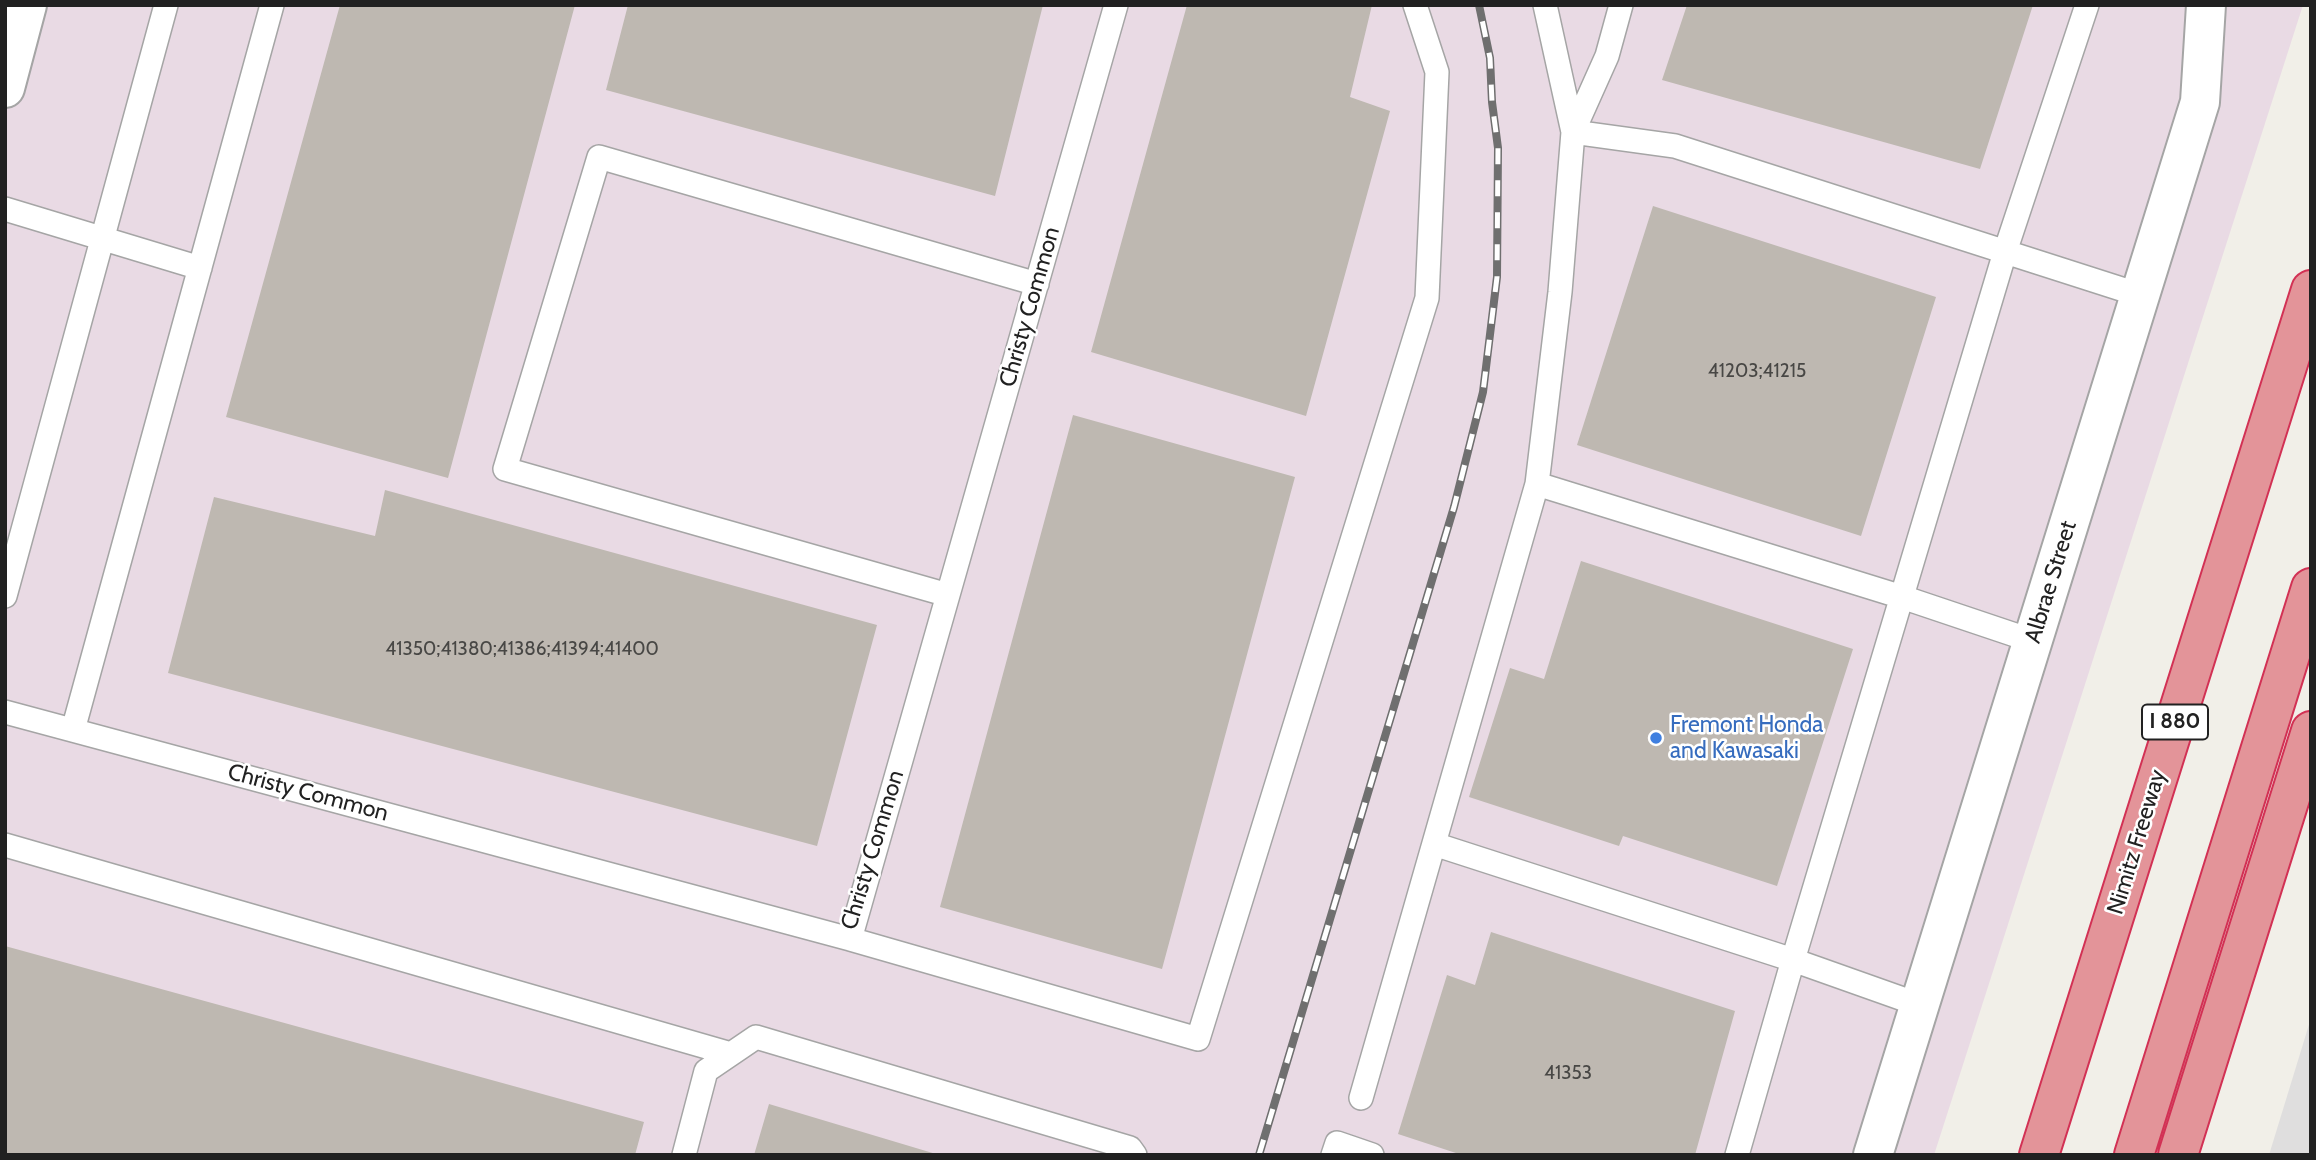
<!DOCTYPE html>
<style>
body{margin:0}
#map{position:relative;width:2316px;height:1160px;overflow:hidden;background:#f1efe8;font-family:Cabin,sans-serif}
canvas{display:block}
.frame{position:absolute;inset:0;border:7px solid #212121;pointer-events:none}
</style>
<div id="map">
<canvas width="2316" height="1160"></canvas>
<div class="frame"></div>
</div>
<script>
const ctx = document.querySelector('canvas').getContext('2d');
ctx.lineJoin = 'round';
function fill(path, color) { ctx.fillStyle = color; ctx.fill(path, 'evenodd'); }
const poly = rows => new Path2D(rows.map(r => 'M' + r).join(''));
function strokePath(path, color, width, dash) { ctx.strokeStyle = color; ctx.lineWidth = width; ctx.lineCap = dash ? 'butt' : 'round'; ctx.setLineDash(dash || []); ctx.stroke(path); }
function label(font, color, halo, rows, align = 'center') {
  ctx.font = font + ' Cabin,sans-serif'; ctx.lineWidth = 5; ctx.setLineDash([]); ctx.textBaseline = 'middle'; ctx.strokeStyle = halo; ctx.fillStyle = color; for (const [text, x, y, turn = 0] of rows) {
    ctx.save(); ctx.translate(x, y); ctx.rotate((+turn || 0) * Math.PI / 180); ctx.textAlign = isNaN(turn) ? turn : align; if (halo) ctx.strokeText(text, 0, 0); ctx.fillText(text, 0, 0); ctx.restore();
  }
}
fill(poly([
 [2311,1018,2311,1155,2269,1155]
]), '#dfdede');
fill(poly([
 [5,5,2303,5,1934,1155,5,1155]
]), '#e9dae4');
fill(poly([
 [340,5,575,5,448,478,226,417],
 [628,5,1043,5,995,196,606,90],
 [1187,5,1372,5,1350,97,1390,111,1306,416,1091,352],
 [1687,5,2033,5,1980,169,1662,80],
 [1653,206,1936,297,1861,536,1577,445],
 [1073,415,1295,477,1162,969,940,907],
 [385,490,877,625,817,846,168,673,214,497,375,536],
 [1581,561,1853,649,1777,886,1623,836,1619,846,1469,797,1510,668,1544,679],
 [1491,932,1735,1011,1695,1155,1462,1155,1398,1134,1447,975,1475,985],
 [5,946,644,1122,635,1155,5,1155],
 [769,1104,936,1154,936,1155,754,1155]
]), '#beb8b1');
const service = poly([
 [1621,5,1607,56,1573,132,1675,146,2140,295],
 [5,209,200,268],
 [1537,484,1902,597,2033,641],
 [948,595,505,469,599,157,1037,284],
 [5,596,166,5],
 [5,712,850,939,1116,5],
 [73,730,272,5],
 [1434,844,1793,960,1920,1005],
 [5,845,731,1054],
 [850,939,1198,1039,1427,298,1437,72,1415,5],
 [1361,1098,1537,484,1560,292,1573,132,1545,5],
 [684,1155,706,1071,756,1037,1130,1148,1135,1155],
 [1333,1155,1337,1143,1372,1155],
 [1737,1155,1793,960,2005,252,2087,5]
]);
const minor = poly([
 [5,88,27,5]
]);
const tertiary = poly([
 [1873,1155,2200,102,2206,5]
]);
const motorway = poly([
 [2039,1155,2311,290],
 [2134,1155,2311,588],
 [2178,1155,2311,731]
]);
strokePath(service, '#a5a5a5', 26);
strokePath(minor, '#a5a5a5', 42);
strokePath(tertiary, '#a5a5a5', 42);
strokePath(motorway, '#d23154', 42);
strokePath(service, '#fff', 23);
strokePath(minor, '#fff', 38);
strokePath(tertiary, '#fff', 38);
strokePath(motorway, '#e39499', 38);
const rail = poly([
 [1259,1155,1454,507,1483,392,1497,277,1498,148,1492,102,1490,58,1479,5]
]);
strokePath(rail, '#6f6f6f', 8);
strokePath(rail, '#fff', 5, [16]);
for (const [x, y, r, color] of [
 [1656,738,7,"#3f7fe0"]
]) { const dot = new Path2D(); dot.arc(x, y, r, 0, 2 * Math.PI); ctx.fillStyle = color; ctx.fill(dot); strokePath(dot, '#fff', 2.5); }
label('19px', '#484745', null, [
 ["41203;41215",1757,371],
 ["41350;41380;41386;41394;41400",522,649],
 ["41353",1568,1073]
]);
for (const [x, y, w] of [
 [2175,722,66]
]) { const box = new Path2D(); box.roundRect(x - w / 2, y - 17.5, w, 35, 5); ctx.fillStyle = '#fff'; ctx.fill(box); strokePath(box, '#212121', 2); }
label('bold 21px', '#212121', null, [
 ["I 880",2175,722]
]);
label('23px', '#212121', '#fff', [
 ["Christy Common",1030,307,-74],
 ["Albrae Street",2051,582,-73],
 ["Christy Common",308,793,15],
 ["Nimitz Freeway",2137,842,-73],
 ["Christy Common",873,850,-73]
]);
label('23px', '#366cbe', '#fff', [
 ["Fremont Honda",1670,725],
 ["and Kawasaki",1670,751]
], 'left');
</script>
